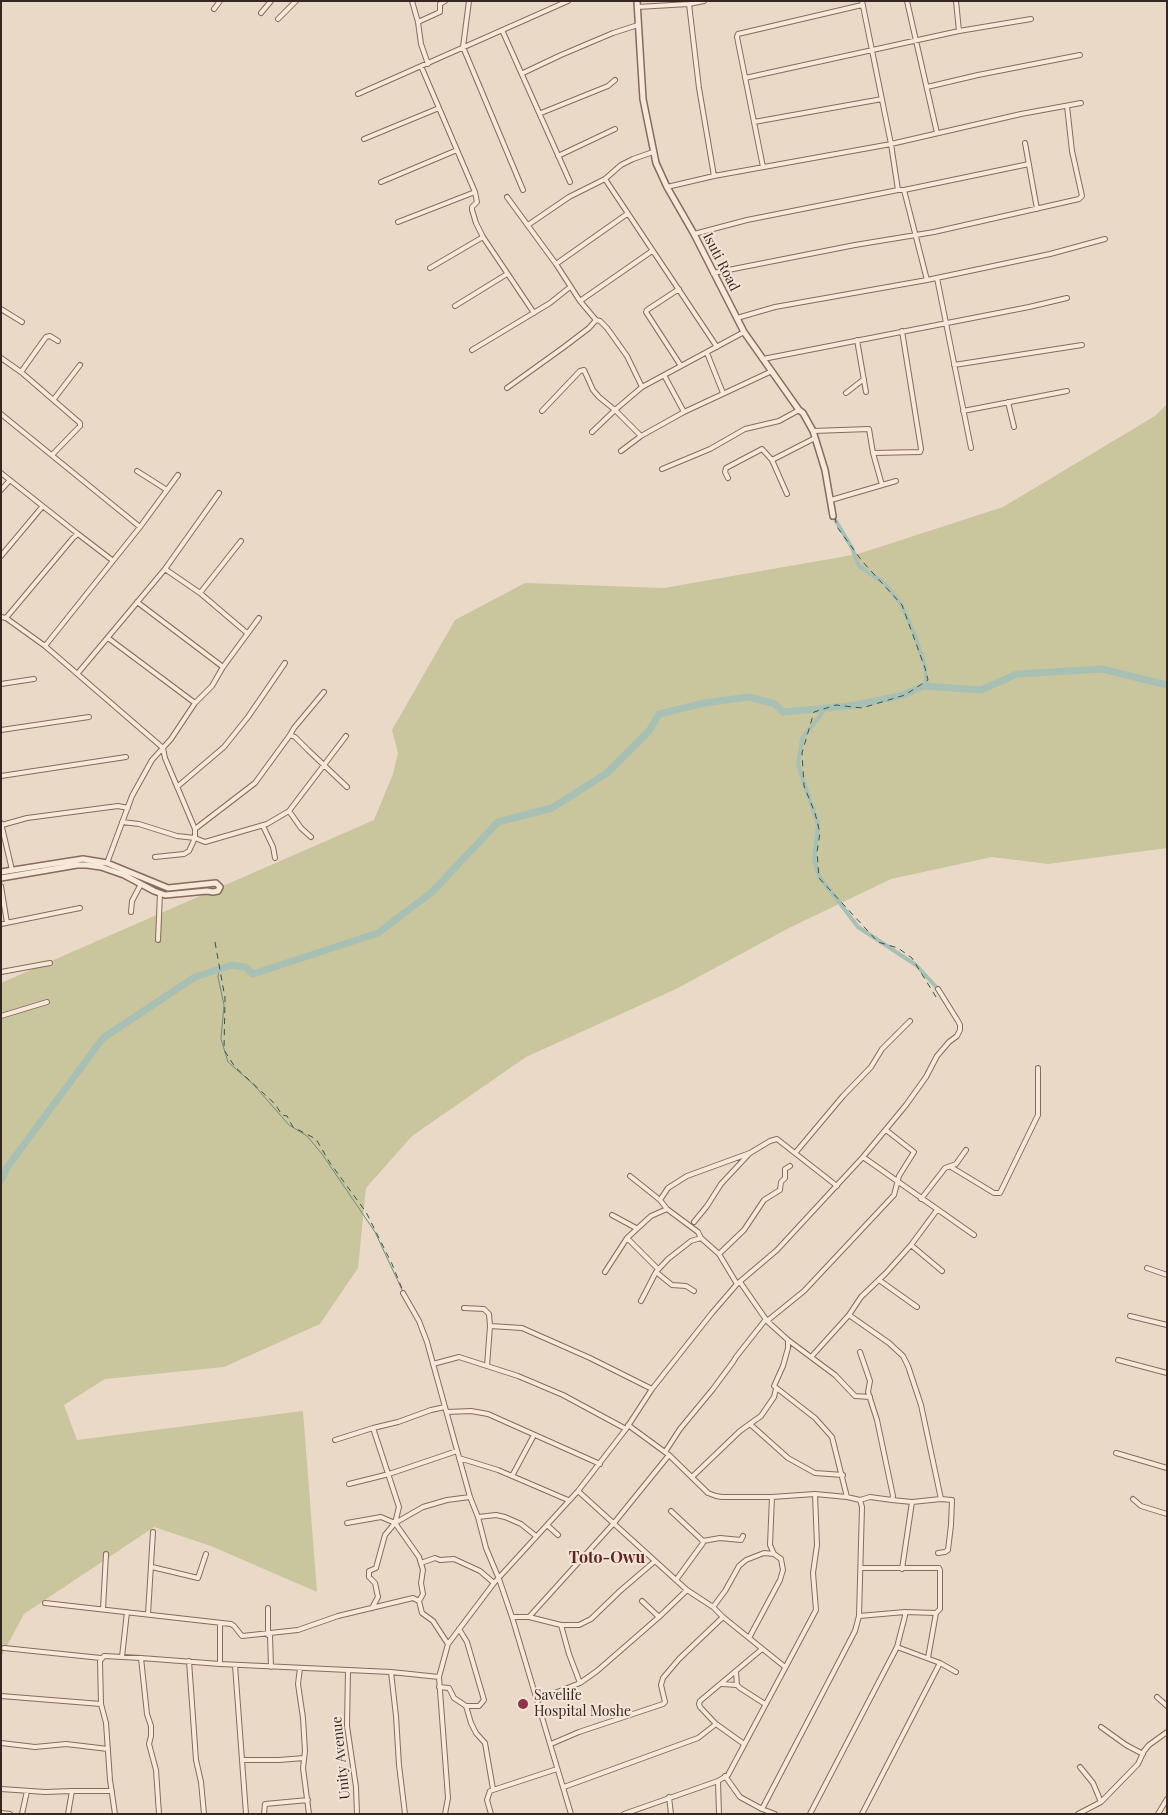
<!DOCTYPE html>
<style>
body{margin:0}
#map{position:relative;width:1168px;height:1815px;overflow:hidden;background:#ebd9c8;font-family:"Playfair Display",serif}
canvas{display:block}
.frame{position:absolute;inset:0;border:2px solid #372721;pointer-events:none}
</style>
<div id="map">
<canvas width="1168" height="1815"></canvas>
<div class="frame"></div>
</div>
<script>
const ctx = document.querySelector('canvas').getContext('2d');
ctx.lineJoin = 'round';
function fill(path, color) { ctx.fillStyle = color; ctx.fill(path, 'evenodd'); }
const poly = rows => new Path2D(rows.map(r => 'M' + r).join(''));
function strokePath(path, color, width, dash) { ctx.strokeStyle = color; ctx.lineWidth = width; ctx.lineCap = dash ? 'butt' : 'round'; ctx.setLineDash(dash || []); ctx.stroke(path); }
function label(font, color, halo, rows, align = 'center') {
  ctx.font = font + ' "Playfair Display",serif'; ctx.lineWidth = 4; ctx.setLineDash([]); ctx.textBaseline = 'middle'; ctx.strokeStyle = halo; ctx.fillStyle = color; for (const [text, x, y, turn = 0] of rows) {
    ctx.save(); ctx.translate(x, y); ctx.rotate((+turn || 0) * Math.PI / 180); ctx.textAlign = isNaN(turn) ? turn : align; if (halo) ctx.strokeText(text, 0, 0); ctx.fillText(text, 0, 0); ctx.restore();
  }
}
fill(poly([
 [1167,404,1167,848,1048,864,992,857,891,879,789,928,676,989,526,1057,412,1136,366,1188,358,1268,320,1324,224,1367,105,1379,64,1405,77,1440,303,1411,317,1592,211,1546,154,1527,24,1614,1,1657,1,983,374,820,393,774,398,753,392,730,455,620,525,583,664,588,858,554,1003,507,1155,416]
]), '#c9c59c');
strokePath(poly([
 [219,969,218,977,224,1005,221,1039,228,1062,253,1084,289,1125,307,1136,322,1154,375,1232,403,1292]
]), '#6f8e80', 1);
strokePath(poly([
 [833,516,852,548,859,566,884,583,901,604,915,636,925,666,927,686],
 [826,708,802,739,798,765,818,824,814,860,819,876,858,927,916,965,938,989]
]), '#a8c0b4', 4);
strokePath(poly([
 [1,1180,8,1166,103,1038,195,977,232,965,245,967,253,974,378,933,432,892,498,822,552,808,607,773,649,731,659,714,704,703,749,697,775,704,783,712,818,709,856,705,903,695,923,686,981,690,1017,674,1102,669,1167,685]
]), '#a8c0b4', 7);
strokePath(poly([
 [835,517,837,527,862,561,902,605,925,668,928,680,905,695,862,708,836,705,814,712,802,753,804,786,815,813,820,833,817,852,819,878,878,942,898,948,912,958,936,997],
 [215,942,225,998,224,1050,235,1067,275,1104,282,1115,287,1116,293,1127,316,1139,330,1163,366,1212,392,1264,403,1291]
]), '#31564c', 1, [6, 5]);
const minor = poly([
 [412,1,418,22,421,44,428,64],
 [469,1,463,47,523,190],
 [862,1,891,144,898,190,904,190,927,280],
 [907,1,937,133],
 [956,1,959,31],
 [689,4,699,88,714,176],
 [637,7,689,4,704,1],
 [214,9,220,1],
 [261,13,271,1],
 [278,19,296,1],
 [418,22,440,12,440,4,445,1],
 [502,30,570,182],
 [421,66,475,192,477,202,472,207,472,210,476,223,483,237,534,313],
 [523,73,561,55,613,33,638,25],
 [745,78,959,31,1031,19],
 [927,87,978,75,1080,55],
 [358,94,568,1],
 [541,113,608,86,615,80],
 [754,122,882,99],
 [364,139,439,108],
 [1025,143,1037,209],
 [558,156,615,129],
 [763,167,737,37,738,34,862,5],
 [605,179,717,347],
 [381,182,457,150],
 [667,187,714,176,891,144,1021,114,1081,103],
 [904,190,1029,164],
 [507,197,556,264,580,301,596,320,600,321,607,328,627,356,642,387],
 [398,222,475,192],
 [528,225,569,197,605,179,621,165,633,159,653,152],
 [694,234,747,220,898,190],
 [556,264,627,214],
 [430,268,483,237],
 [713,273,855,245,934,232,1079,199,1082,196,1072,151,1067,106],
 [937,278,971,448],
 [679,289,647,310,646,312,681,366],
 [580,301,652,251],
 [455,306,507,274],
 [1,309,22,322],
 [737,318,775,307,927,280,1050,254,1105,239],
 [857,340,866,392],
 [472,350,550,303,570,287],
 [707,353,723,393],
 [1,358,21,372,80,423,80,426,52,455],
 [763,359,1029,307,1067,298],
 [954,365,1082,345],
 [21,372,46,337,50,336,58,341],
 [664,375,684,412],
 [507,388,564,347,589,328,596,320],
 [846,393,864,379],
 [54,399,80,365],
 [1008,402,1014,427],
 [542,411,580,371,584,370,593,390,599,397,615,410,641,436],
 [963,411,1067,391],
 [1,414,140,527],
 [813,431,869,429,873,453,882,485],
 [592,432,615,410,642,387,744,332],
 [621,451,641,436,684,412,772,371],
 [873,453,920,452,921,449,902,331],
 [772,460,815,438],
 [662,469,710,449,745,429,779,421,799,410],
 [137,471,167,490],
 [1,473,78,534],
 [728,478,725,472,726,468,762,449,772,460,787,494],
 [1,490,10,480],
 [831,500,896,481],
 [1,556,42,507],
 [165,569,200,593,247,633],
 [200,593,241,541],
 [137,602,223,667],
 [1,617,6,618,45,646,163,748,165,758,195,829],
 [6,618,73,538,78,534,112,560],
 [108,638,195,703],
 [45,646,140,527,178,475],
 [78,673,165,569,219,493],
 [1,684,34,679],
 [1,730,89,717],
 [290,735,295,737,308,750,347,787],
 [1,776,126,757],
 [177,787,224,747,248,717,285,663],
 [289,811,301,828,311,837],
 [122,822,139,824,177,836,195,838,205,842,267,824,289,811,346,736],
 [1,823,12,870],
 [2,825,27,818,118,806,128,808],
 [263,826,273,847,275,858],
 [155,857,184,854,189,851,195,838,195,829,255,783,290,735,294,728,324,692],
 [107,863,132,796,152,760,171,739,195,703,212,686,223,667,259,618],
 [1,886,7,923],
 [131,912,132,901,141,884],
 [1,924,80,908],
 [158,940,160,893],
 [1,972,50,963],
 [1,1016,47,1002],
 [796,1152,843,1096,871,1067,882,1049,910,1021],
 [863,1157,974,1235],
 [951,1167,994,1193,1000,1193,1038,1115,1038,1068],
 [630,1176,660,1200,668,1188,687,1176,750,1153,770,1141,777,1139,837,1186],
 [921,1199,942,1172,945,1168,956,1164,966,1150],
 [660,1200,667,1209,698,1232,701,1238,719,1254,737,1284],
 [937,1210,911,1245,942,1271],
 [612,1215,636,1228],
 [694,1222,707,1206,721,1184,749,1154],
 [719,1254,744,1230,764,1200,780,1190,781,1182,785,1178,785,1169,790,1166],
 [1147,1268,1167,1275],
 [658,1269,627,1238,651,1216,667,1209],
 [605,1272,627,1238],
 [879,1280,917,1307],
 [740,1282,767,1321,788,1340,835,1375,855,1396,870,1397],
 [694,1291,686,1286,672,1285,656,1272,668,1259,691,1241,701,1238],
 [403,1293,419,1321,427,1342,470,1497,478,1517,486,1548,499,1579,512,1617,571,1814],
 [641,1301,656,1272],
 [464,1308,484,1309,489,1314,490,1326],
 [849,1315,889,1343,903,1356,908,1366,921,1405,941,1499],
 [1130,1316,1167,1325],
 [767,1321,804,1291,894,1195,899,1176,914,1152,886,1130],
 [788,1340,788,1348,783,1366,774,1386,815,1418,832,1437,847,1497],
 [860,1352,870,1381,868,1392,877,1420,893,1496,892,1500,912,1502],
 [812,1356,849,1315,861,1297,886,1273,911,1245],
 [1118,1360,1167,1373],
 [433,1364,459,1357,518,1376,563,1395,626,1429],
 [487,1366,490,1326,522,1328,590,1358,652,1389],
 [447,1412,471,1411,488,1414,600,1464],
 [750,1424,788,1458,815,1473,843,1475],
 [628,1425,669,1455,708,1493,716,1496,722,1497,772,1497,815,1494,847,1497,860,1500,870,1497,892,1500],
 [335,1440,373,1428,398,1422,431,1410,445,1407],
 [665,1452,680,1429,713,1389,733,1362,736,1357,766,1319],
 [1116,1453,1167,1468],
 [459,1458,498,1470,568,1500],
 [512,1476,534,1435],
 [692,1477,740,1431,761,1416,774,1397,776,1389],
 [349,1484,389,1474,457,1451],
 [578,1491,687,1590,713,1607,725,1591,739,1566,746,1560,764,1553,774,1554,781,1559,783,1570,780,1580,749,1638],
 [772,1497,770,1545,774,1554],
 [1133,1499,1141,1506,1167,1514],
 [671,1511,702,1540,703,1543,676,1580],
 [478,1517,496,1515,505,1517,521,1524,536,1536],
 [347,1523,381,1517,395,1523,423,1507,447,1500,470,1497],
 [395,1523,419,1557,423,1570,421,1583,423,1594,419,1601],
 [547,1525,558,1535],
 [703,1541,720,1538,741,1540,743,1536],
 [421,1563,435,1558,440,1560,454,1559,480,1571,494,1583],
 [152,1567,198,1578,206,1554],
 [861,1568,939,1568,940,1570,940,1609,936,1613,928,1658],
 [902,1569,912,1502,941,1499,952,1500,951,1525,948,1550,945,1552,938,1553],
 [642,1601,659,1617],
 [45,1603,231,1624,234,1626,242,1636,298,1630,338,1616,413,1598,419,1601,422,1613,433,1621,448,1644],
 [713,1607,723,1617,785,1667],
 [372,1608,378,1597,375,1583,369,1577,369,1571,376,1568,385,1535,395,1523,399,1507,373,1428],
 [103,1609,106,1554],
 [905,1612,936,1613],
 [148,1614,153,1532],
 [512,1617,529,1617,561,1625,579,1625,591,1619,620,1591,655,1561],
 [529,1617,614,1523,669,1455],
 [561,1625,569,1654,580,1683],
 [459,1629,467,1642,484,1700,479,1706,466,1706],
 [268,1635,268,1608],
 [270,1635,271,1667],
 [4,1648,101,1658],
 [122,1657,127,1612],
 [141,1658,220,1664,391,1672,439,1677],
 [189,1661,196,1760,201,1782,204,1814],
 [940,1663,956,1672],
 [220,1664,220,1623],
 [235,1665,242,1760],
 [300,1668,298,1684,303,1718,305,1751,303,1768,309,1814],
 [348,1670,347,1726,356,1787,357,1814],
 [391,1672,396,1716,399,1765,405,1814],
 [736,1672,737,1685,740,1688,765,1704],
 [722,1684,737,1685],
 [439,1687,449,1688,454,1698,466,1706,471,1723,476,1733,485,1743,493,1789],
 [1,1696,101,1704],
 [1157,1697,1167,1706],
 [537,1700,580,1683,597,1671,659,1617,687,1590],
 [1101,1727,1126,1745,1143,1754],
 [1,1743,35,1747,66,1744,108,1749],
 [551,1744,579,1732,663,1704,665,1702,661,1685,663,1678,679,1659,723,1617],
 [744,1744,716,1724,700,1707,699,1704,700,1701,762,1649],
 [1080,1767,1093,1783,1101,1802],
 [725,1776,740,1797,762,1809,775,1814],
 [564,1787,698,1738,716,1724],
 [1,1789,45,1792,72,1791,68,1814],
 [72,1791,112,1791],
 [669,1797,671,1814],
 [762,1809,855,1631,859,1616,862,1507,860,1500],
 [1,1813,10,1814],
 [22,1814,27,1791],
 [115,1814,110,1780,106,1723,101,1704,100,1661,104,1656,141,1658,147,1714,151,1726,151,1736,149,1744,156,1770,159,1814],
 [246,1814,242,1760,279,1760,304,1758],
 [264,1814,265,1804,308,1800],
 [445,1814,448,1798,439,1677,448,1644,494,1583,578,1491,626,1429,652,1389,712,1313,737,1284,777,1250,863,1157,906,1105,926,1077,937,1056,949,1042,957,1036,960,1030,960,1025,958,1021,938,989],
 [491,1814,487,1800,490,1791,557,1769],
 [624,1814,718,1781],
 [719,1814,718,1781,728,1775,816,1610,813,1573,817,1545,815,1494],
 [810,1814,897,1647,905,1616,905,1612,859,1616],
 [862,1814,940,1663,897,1647],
 [1078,1814,1101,1802,1138,1764,1144,1751,1149,1745,1167,1732],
 [1158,1814,1167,1799]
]);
const tertiary = poly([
 [637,1,643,99,656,163,667,187,694,234,744,332,799,410,803,413,813,431,825,470,833,516],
 [1,872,83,859,107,863,168,888,216,883,220,887,218,891,213,892,207,891,165,895,154,891,124,875,101,867,87,865,77,865,1,878]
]);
strokePath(minor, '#866b5e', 6);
strokePath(tertiary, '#866b5e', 8);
strokePath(minor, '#f7e8da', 4);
strokePath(tertiary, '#f7e8da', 5);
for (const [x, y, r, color] of [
 [523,1704,6,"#913246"]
]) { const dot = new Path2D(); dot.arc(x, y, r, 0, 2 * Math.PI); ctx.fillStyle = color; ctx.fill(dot); strokePath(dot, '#f3e5d7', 2); }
label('14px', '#372721', '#f3e5d7', [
 ["Isuti Road",721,262,63],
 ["Unity Avenue",341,1758,-96]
]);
label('14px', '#372721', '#f3e5d7', [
 ["Savelife",534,1696],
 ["Hospital Moshe",534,1712]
], 'left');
label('bold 16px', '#612323', '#f3e5d7', [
 ["Toto-Owu",607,1558]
]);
</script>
